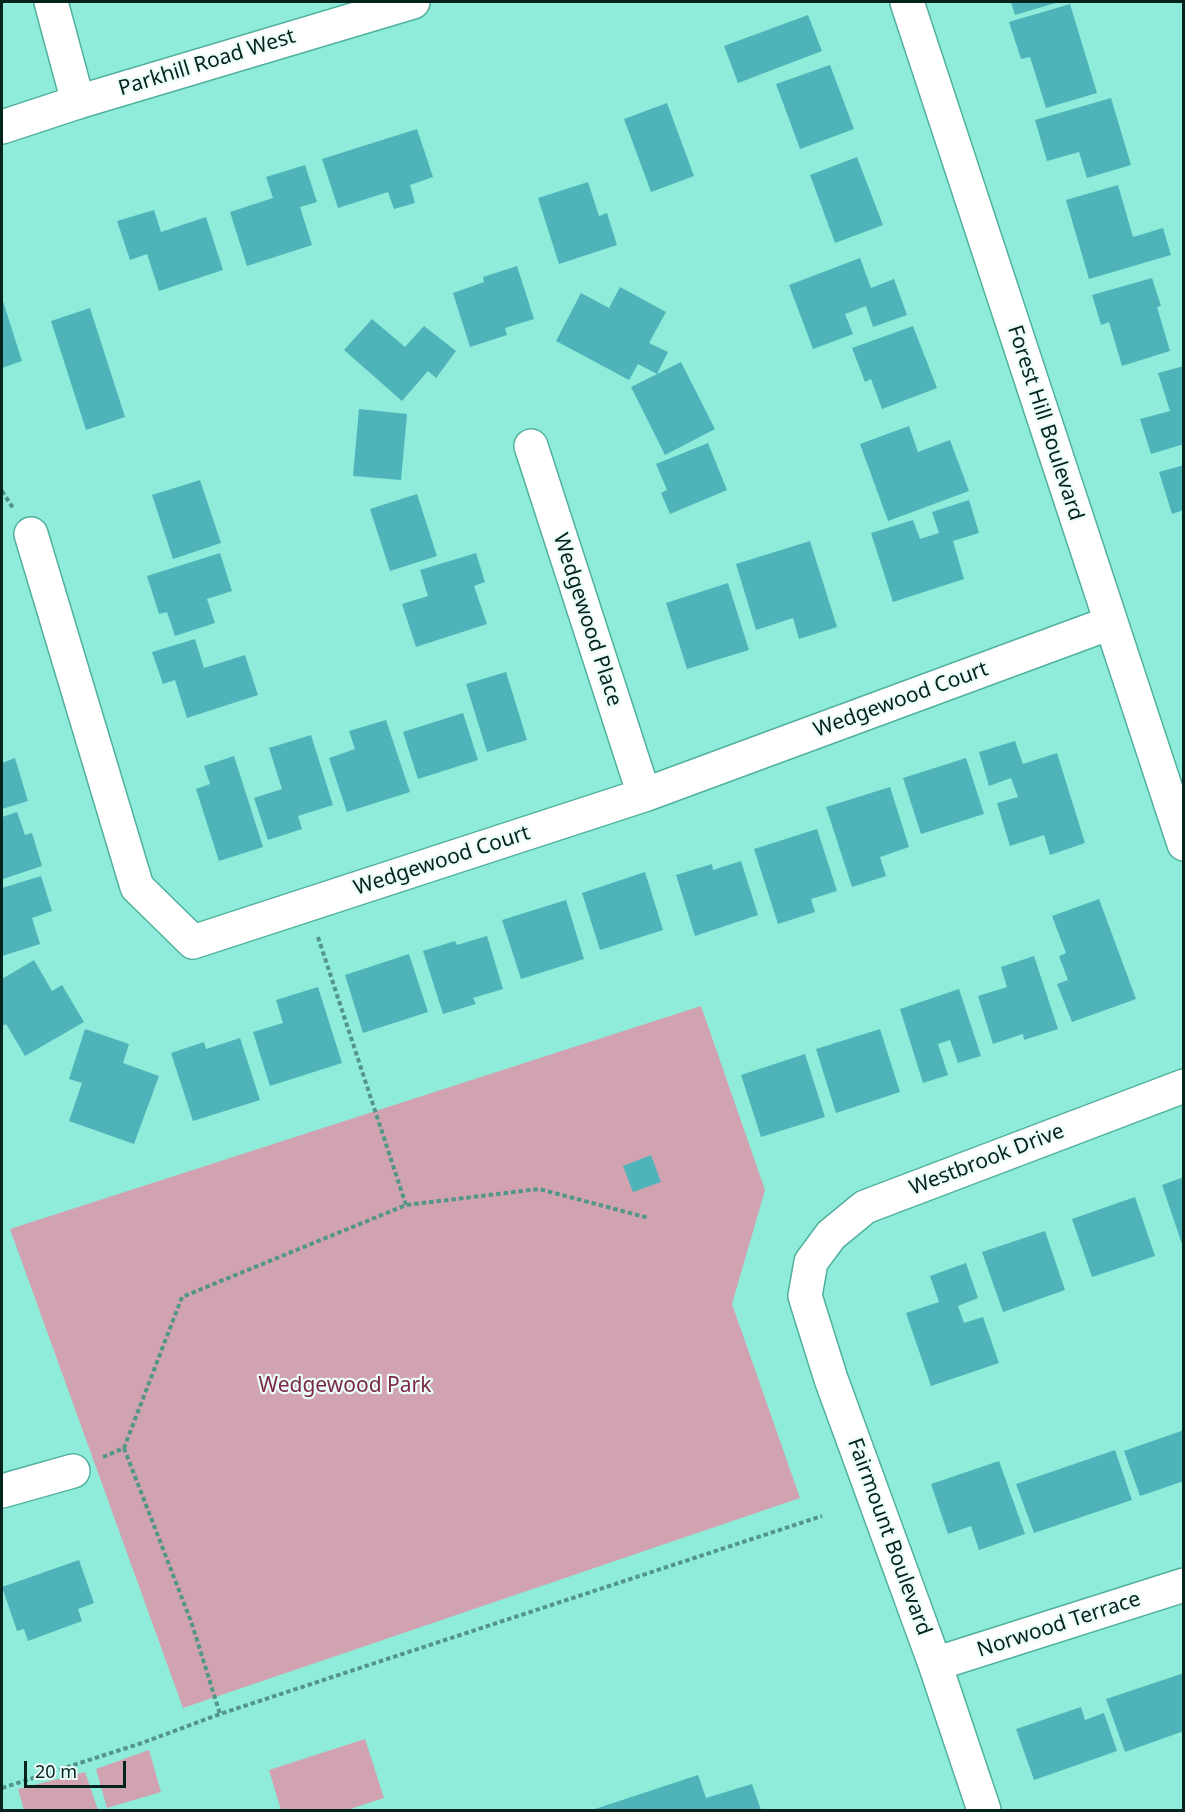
<!DOCTYPE html>
<style>
body{margin:0}
#map{position:relative;width:1185px;height:1812px;overflow:hidden;background:#8fecda;font-family:"Noto Sans",sans-serif}
canvas{display:block}
.frame{position:absolute;inset:0;border:3px solid #04231d;pointer-events:none}
.scale{position:absolute;left:24px;top:1761px;width:102px;height:27px;box-sizing:border-box;border:3px solid #04231d;border-top:0;padding-left:8px;font-size:18px;line-height:21px;white-space:nowrap;color:#04231d;-webkit-text-stroke:4px #ecfdf9;paint-order:stroke}
</style>
<div id="map">
<canvas width="1185" height="1812"></canvas>
<div class="frame"></div>
<div class="scale">20 m</div>
</div>
<script>
const ctx = document.querySelector('canvas').getContext('2d');
ctx.lineJoin = 'round';
function fill(path, color) { ctx.fillStyle = color; ctx.fill(path, 'evenodd'); }
const poly = rows => new Path2D(rows.map(r => 'M' + r).join(''));
function strokePath(path, color, width, dash) { ctx.strokeStyle = color; ctx.lineWidth = width; ctx.lineCap = dash ? 'butt' : 'round'; ctx.setLineDash(dash || []); ctx.stroke(path); }
function label(font, color, halo, rows, align = 'center') {
  ctx.font = font + ' "Noto Sans",sans-serif'; ctx.lineWidth = 4.5; ctx.setLineDash([]); ctx.textBaseline = 'middle'; ctx.strokeStyle = halo; ctx.fillStyle = color; for (const [text, x, y, turn = 0] of rows) {
    ctx.save(); ctx.translate(x, y); ctx.rotate((+turn || 0) * Math.PI / 180); ctx.textAlign = isNaN(turn) ? turn : align; if (halo) ctx.strokeText(text, 0, 0); ctx.fillText(text, 0, 0); ctx.restore();
  }
}
fill(poly([
 [701,1006,765,1190,732,1304,800,1498,183,1708,10,1229],
 [365,1739,384,1798,347,1810,281,1810,269,1770],
 [149,1750,161,1792,107,1808,96,1769],
 [85,1772,98,1810,24,1810,18,1789]
]), '#d1a2af');
fill(poly([
 [1011,2,1059,2,1015,15],
 [1070,4,1097,93,1046,108,1030,57,1021,59,1009,22],
 [808,15,822,51,738,83,724,46],
 [830,65,854,129,800,149,776,84],
 [1111,98,1131,165,1087,178,1079,152,1047,161,1035,120],
 [667,103,694,176,651,192,624,119],
 [417,129,433,177,410,185,415,203,394,209,388,192,338,208,322,159],
 [857,157,883,225,835,243,810,175],
 [305,165,317,202,300,207,312,245,247,266,230,212,273,198,266,177],
 [588,182,599,216,607,213,617,245,559,264,538,198],
 [1118,185,1133,237,1163,228,1171,255,1089,279,1066,200],
 [154,210,161,232,206,217,223,270,159,291,147,254,130,260,117,221],
 [860,258,871,288,894,279,907,315,873,327,866,306,845,314,853,334,813,349,789,285],
 [517,266,534,319,505,328,507,335,470,347,453,293,484,282,483,277],
 [1152,278,1161,306,1157,307,1170,351,1122,366,1109,322,1101,325,1092,295],
 [620,287,666,312,649,343,668,352,657,374,638,364,629,380,556,341,581,293,609,308],
 [2,298,22,361,2,368],
 [90,308,125,417,86,430,51,321],
 [372,319,405,347,424,326,456,351,436,378,428,371,402,401,344,350],
 [913,326,937,388,882,409,871,379,865,382,852,348],
 [681,362,715,429,665,455,631,387],
 [1184,366,1184,444,1151,454,1140,419,1170,411,1158,373],
 [359,409,407,414,401,480,353,476],
 [909,426,918,452,950,440,969,491,888,521,860,444],
 [708,443,727,490,670,514,661,493,667,490,656,464],
 [1184,465,1184,510,1172,514,1159,472],
 [200,480,221,543,173,559,152,495],
 [417,494,437,556,390,571,370,509],
 [969,500,979,533,953,541,964,579,893,602,871,533,913,520,920,539,939,533,932,512],
 [810,541,837,627,799,639,793,618,756,630,736,564],
 [220,553,232,591,207,599,215,623,175,636,167,612,159,614,147,576],
 [476,553,485,582,474,586,487,624,416,647,402,604,428,596,420,570],
 [728,583,749,650,687,669,666,603],
 [195,639,204,668,245,655,258,695,187,718,175,680,163,684,152,652],
 [506,672,527,740,487,752,466,684],
 [463,713,478,760,418,779,403,732],
 [386,720,410,792,347,812,329,758,355,749,349,731],
 [311,735,333,805,298,816,302,829,268,840,254,798,282,789,269,748],
 [1015,741,1023,764,1057,753,1085,843,1050,855,1044,835,1010,846,997,803,1018,797,1011,778,989,786,979,752],
 [234,756,263,847,219,861,196,789,210,784,204,766],
 [15,758,28,801,2,809,2,763],
 [966,758,984,814,921,834,903,778],
 [890,787,909,847,880,857,886,876,852,887,826,807],
 [17,812,25,835,32,833,42,866,3,879,2,817],
 [817,829,837,891,811,899,815,912,778,924,754,849],
 [741,861,758,915,695,936,676,875,712,864,713,870],
 [645,872,663,930,600,950,582,893],
 [41,876,52,911,32,918,40,944,2,956,2,888],
 [1099,899,1136,999,1072,1022,1057,984,1068,980,1059,956,1066,953,1052,916],
 [566,900,584,959,521,979,502,920],
 [487,936,503,989,473,998,476,1004,443,1014,423,951,455,941,457,945],
 [409,954,428,1012,363,1033,345,975],
 [1034,956,1058,1029,1024,1040,1023,1034,993,1044,978,996,1007,987,1001,967],
 [34,960,52,991,62,985,84,1022,25,1056,6,1024,2,1026,2,979],
 [318,987,342,1063,270,1086,253,1032,283,1023,276,1000],
 [959,989,981,1056,958,1063,950,1040,938,1044,948,1075,923,1083,900,1009],
 [85,1029,129,1044,123,1063,159,1076,134,1144,69,1121,82,1083,69,1079],
 [880,1029,900,1092,836,1113,816,1049],
 [240,1038,260,1100,193,1121,171,1053,204,1042,206,1049],
 [805,1054,825,1117,761,1137,741,1075],
 [651,1155,661,1182,633,1192,623,1166],
 [1184,1177,1184,1247,1183,1247,1162,1185],
 [1135,1197,1155,1256,1092,1277,1072,1219],
 [1045,1231,1065,1290,1003,1312,982,1252],
 [966,1263,978,1298,958,1306,964,1323,983,1317,999,1363,931,1386,906,1313,939,1302,930,1276],
 [1184,1430,1184,1481,1140,1496,1124,1451],
 [1115,1450,1132,1500,1034,1533,1016,1484],
 [999,1461,1025,1534,979,1550,971,1526,948,1534,931,1484],
 [79,1560,94,1603,78,1609,82,1621,28,1641,24,1629,17,1631,2,1587],
 [1184,1673,1184,1731,1125,1752,1106,1699],
 [1081,1707,1085,1720,1104,1713,1117,1751,1034,1780,1016,1729],
 [698,1775,706,1798,752,1784,761,1810,592,1810]
]), '#4fb4b9');
const minor = poly([
 [51,2,78,102],
 [907,2,1184,844],
 [531,446,644,795],
 [31,534,137,887,193,942,644,795,1110,623],
 [2,1491,73,1471],
 [935,1664,1184,1585],
 [984,1810,935,1664,831,1379,805,1296,811,1262,831,1235,865,1207,1184,1086]
]);
const major = poly([
 [2,127,78,102,413,2]
]);
strokePath(minor, '#51b09e', 36);
strokePath(major, '#51b09e', 36);
strokePath(poly([
 [2,491,13,508],
 [318,937,406,1205],
 [124,1448,192,1624,220,1714],
 [103,1457,124,1448,182,1297,406,1205,539,1189,649,1218],
 [2,1788,142,1743,220,1714,822,1516]
]), '#539689', 4, [4.5, 3]);
strokePath(minor, '#fff', 33);
strokePath(major, '#fff', 33);
label('21px', '#04231d', '#ecfdf9', [
 ["Parkhill Road West",207,63,-17],
 ["Forest Hill Boulevard",1045,423,72],
 ["Wedgewood Place",587,620,72],
 ["Wedgewood Court",901,700,-20],
 ["Wedgewood Court",442,861,-18],
 ["Westbrook Drive",987,1160,-21],
 ["Fairmount Boulevard",889,1537,70],
 ["Norwood Terrace",1059,1625,-18]
]);
label('21px', '#7c2949', '#ecfdf9', [
 ["Wedgewood Park",345,1386]
]);
</script>
